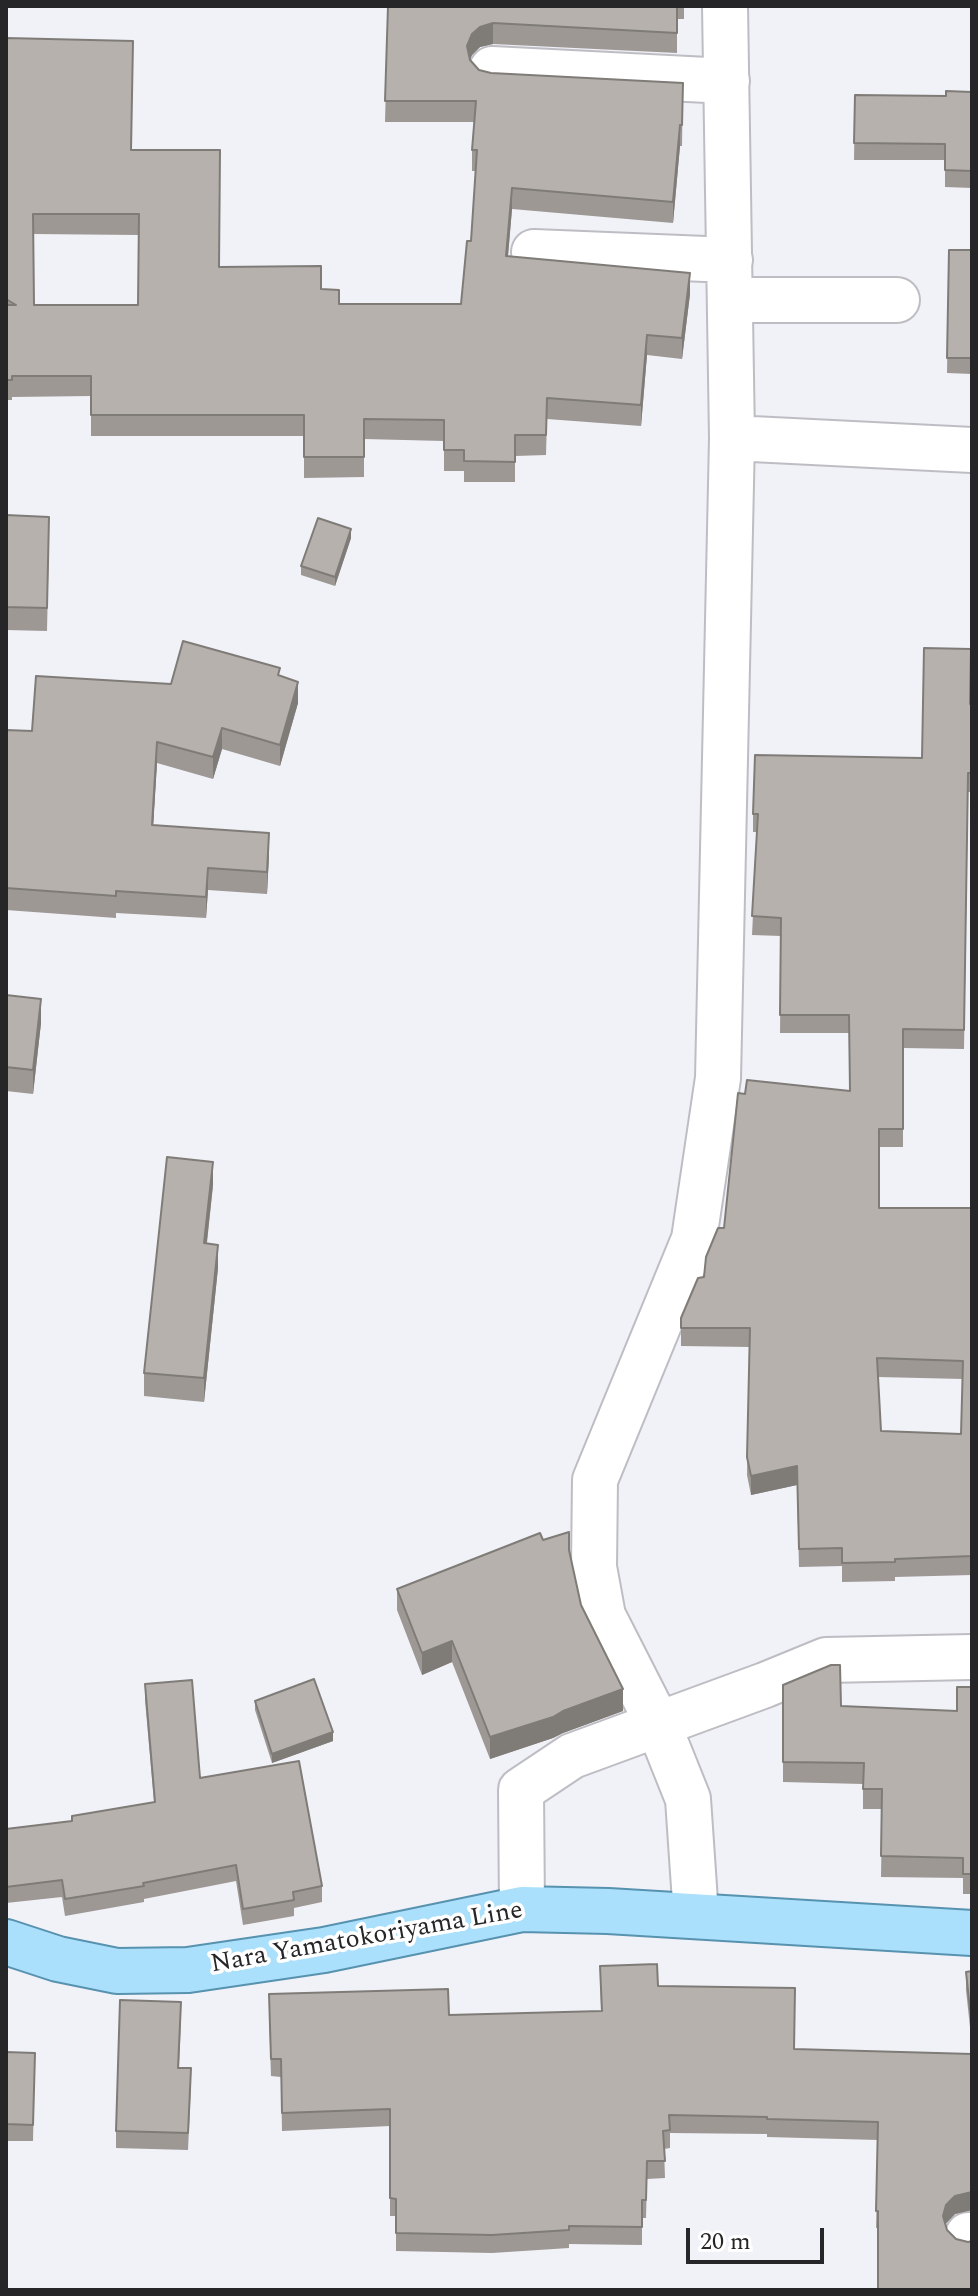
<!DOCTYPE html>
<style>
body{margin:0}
#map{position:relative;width:978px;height:2296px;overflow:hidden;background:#f1f1f8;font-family:Spectral,serif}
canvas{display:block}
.frame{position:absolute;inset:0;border:8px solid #262628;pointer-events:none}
.scale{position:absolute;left:686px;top:2228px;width:138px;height:36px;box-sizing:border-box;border:4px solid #262628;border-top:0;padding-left:10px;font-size:24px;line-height:28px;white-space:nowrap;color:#262628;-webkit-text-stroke:6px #fff;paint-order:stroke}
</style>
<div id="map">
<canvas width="978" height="2296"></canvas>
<div class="frame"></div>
<div class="scale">20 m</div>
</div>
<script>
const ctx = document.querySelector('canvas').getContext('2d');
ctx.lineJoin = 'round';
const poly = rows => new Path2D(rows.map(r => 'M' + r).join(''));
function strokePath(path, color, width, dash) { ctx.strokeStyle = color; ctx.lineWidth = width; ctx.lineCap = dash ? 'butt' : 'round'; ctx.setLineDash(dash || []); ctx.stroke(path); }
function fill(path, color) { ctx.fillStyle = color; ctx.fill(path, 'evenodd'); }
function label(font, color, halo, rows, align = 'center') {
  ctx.font = font + ' Spectral,serif'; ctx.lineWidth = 7; ctx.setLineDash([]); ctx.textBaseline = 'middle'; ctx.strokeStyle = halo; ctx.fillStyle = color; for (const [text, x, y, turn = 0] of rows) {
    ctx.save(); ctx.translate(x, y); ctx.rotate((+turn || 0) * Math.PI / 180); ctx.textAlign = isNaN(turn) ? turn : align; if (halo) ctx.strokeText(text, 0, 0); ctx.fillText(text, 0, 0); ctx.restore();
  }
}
const minor = poly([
 [492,69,727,81],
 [534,252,730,260],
 [730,300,897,300],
 [732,438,972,450],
 [522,1909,521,1790,572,1756,765,1685,826,1660,972,1657],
 [696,1916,688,1799,658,1724,603,1616,594,1567,595,1480,694,1239,718,1078,732,438,725,6],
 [968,2235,972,2235]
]);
const major = poly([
 [6,1942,58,1959,117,1971,188,1970,324,1950,522,1909,608,1911,972,1933]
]);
strokePath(minor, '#bebdc4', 48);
strokePath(major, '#5792af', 48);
strokePath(minor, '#fff', 44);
strokePath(major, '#aae0fb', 44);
fill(poly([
 [388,6,684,6,684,19,677,19,677,53,493,44,480,47,472,55,470,59,479,70,491,73,683,83,682,146,680,146,673,223,512,209,508,257,690,294,682,359,647,355,641,426,547,419,546,455,515,456,515,482,464,482,464,471,444,471,444,441,364,439,364,477,304,478,304,436,91,436,91,396,12,397,12,400,6,400,6,38,132,150,219,267,321,289,339,304,461,304,471,241,476,171,472,171,472,150,474,122,385,122],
 [33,234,139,235,138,305,34,305],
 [972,92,972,188,945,187,945,160,854,160,855,95,946,96],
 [949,250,972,250,972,374,947,373],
 [6,515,49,540,47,631,6,630],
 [351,538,335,586,301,575,301,566],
 [280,676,298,703,280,766,222,749,213,779,157,763,153,825,269,854,267,894,208,890,206,918,116,913,116,918,6,910,6,730,32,731,171,684],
 [970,704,972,704,972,792,968,792,964,1049,903,1048,903,1147,879,1147,879,1208,972,1208,972,1575,895,1577,895,1581,842,1582,842,1566,799,1567,797,1485,751,1495,747,1475,749,1347,681,1346,681,1318,704,1277,724,1228,745,1094,850,1091,849,1033,780,1033,781,936,752,935,757,832,753,832,753,814,922,758],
 [878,1377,963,1379,961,1434,881,1431],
 [6,995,41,1023,33,1094,6,1091],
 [213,1185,207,1243,218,1268,204,1402,144,1396,144,1373],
 [543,1540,569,1550,581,1605,623,1711,563,1733,553,1738,490,1759,452,1662,422,1675,397,1610,397,1589],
 [145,1684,200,1778,322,1886,322,1902,294,1908,294,1916,243,1925,236,1881,144,1899,144,1902,65,1916,62,1897,6,1903,6,1829,72,1821,72,1816,154,1802,145,1700],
 [783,1685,841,1706,957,1711,972,1687,972,1894,963,1894,963,1878,881,1877,882,1809,863,1809,863,1784,783,1782],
 [255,1701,333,1741,272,1763,255,1710],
 [600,1966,658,1986,794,2049,972,2054,972,2210,955,2214,945,2225,972,2290,878,2228,876,2228,878,2140,767,2137,767,2134,670,2133,670,2148,664,2149,665,2178,647,2179,646,2218,642,2218,642,2245,569,2244,569,2248,492,2253,396,2251,396,2216,390,2216,390,2126,282,2131,281,2077,271,2076,269,2012,449,2015,601,2011],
 [972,1971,972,2046,966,1990,966,1972],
 [181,2019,179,2068,191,2085,188,2150,116,2148,116,2131],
 [6,2052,35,2053,33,2141,6,2141]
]), '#9d9894');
fill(poly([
 [493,23,493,44,480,47,472,55,467,67,467,46,472,34,480,27],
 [680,125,680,146,673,223,673,202],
 [512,188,512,209,506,277,506,256],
 [690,273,690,294,682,359,682,338],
 [647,335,647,355,641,426,641,405],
 [351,529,351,538,335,586,335,577],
 [298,682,298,703,280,766,280,745],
 [222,728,222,749,213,779,213,757],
 [157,742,157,763,152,846,152,825],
 [269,833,269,854,267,894,267,872],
 [208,868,208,890,206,918,206,897],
 [41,999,41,1023,33,1094,33,1070],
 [213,1162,213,1185,204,1267,204,1243],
 [218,1245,218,1268,204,1402,204,1378],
 [797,1466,797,1485,751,1495,751,1476],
 [452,1641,452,1662,422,1675,422,1653],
 [623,1689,623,1711,563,1733,553,1738,490,1759,490,1737],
 [333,1732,333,1741,272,1763,272,1754],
 [972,2192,972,2210,955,2214,946,2223,943,2234,943,2216,946,2205,955,2196]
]), '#7f7c78');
const building = poly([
 [388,6,677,6,677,33,493,23,480,27,472,34,467,46,470,60,479,70,491,73,683,83,682,125,680,125,673,202,512,188,506,256,690,273,682,338,647,335,641,405,547,398,546,435,515,435,515,462,464,461,464,450,444,450,444,420,364,419,364,457,304,457,304,415,91,415,91,376,12,376,12,380,6,380,6,305,16,305,6,299,6,38,133,41,131,150,220,150,219,267,321,266,321,289,339,290,339,304,461,304,467,241,471,241,477,150,472,150,476,101,385,101,388,6],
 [33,214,139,214,138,305,34,305,33,214],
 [946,91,972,92,972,171,945,170,945,144,854,143,855,95,946,96,946,91],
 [949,250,972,250,972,358,947,358,949,250],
 [6,515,49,517,47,608,6,607,6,515],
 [318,518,351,529,335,577,301,566,318,518],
 [183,641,280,668,278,675,298,682,280,745,222,728,213,757,157,742,152,825,269,833,267,872,208,868,206,897,116,891,116,896,6,888,6,730,32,731,36,676,171,684,183,641],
 [924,648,971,649,970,704,972,704,972,773,968,773,964,1030,903,1029,903,1129,879,1129,879,1208,972,1208,972,1556,895,1559,895,1562,842,1563,842,1548,799,1549,797,1466,751,1476,747,1457,750,1328,681,1328,681,1318,698,1278,704,1277,706,1257,718,1228,724,1228,738,1093,745,1094,747,1080,850,1091,849,1015,780,1015,781,918,752,916,758,814,753,814,755,755,922,758,924,648],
 [877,1358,963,1361,961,1434,881,1431,877,1358],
 [6,995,41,999,33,1070,6,1067,6,995],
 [167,1157,213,1162,204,1243,218,1245,204,1378,144,1373,167,1157],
 [569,1532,569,1550,581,1605,623,1689,563,1711,553,1717,490,1737,452,1641,422,1653,397,1589,540,1533,543,1540,569,1532],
 [831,1665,840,1665,841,1706,957,1711,957,1687,972,1687,972,1874,963,1874,963,1858,881,1856,882,1789,863,1789,864,1763,783,1762,783,1685,831,1665],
 [314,1679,333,1732,272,1754,255,1701,314,1679],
 [192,1680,200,1778,299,1761,322,1886,293,1892,294,1900,243,1909,236,1865,143,1883,144,1886,65,1899,62,1880,6,1887,6,1829,72,1821,72,1816,155,1802,145,1684,192,1680],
 [657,1964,658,1986,795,1988,794,2049,972,2054,972,2192,955,2196,946,2205,943,2216,947,2230,956,2239,968,2242,972,2241,972,2290,878,2290,878,2211,876,2211,878,2122,767,2119,767,2117,669,2115,670,2130,663,2131,665,2161,647,2161,646,2200,642,2200,642,2227,569,2226,569,2230,492,2235,396,2233,396,2199,390,2198,390,2109,282,2113,281,2059,271,2059,269,1994,448,1989,449,2015,602,2011,600,1966,657,1964],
 [972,1971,972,2028,966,1972,972,1971],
 [120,2000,181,2002,178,2068,191,2068,188,2133,116,2131,120,2000],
 [6,2052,35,2053,33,2125,6,2124,6,2052]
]);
fill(building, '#b6b1ac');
strokePath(building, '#7f7c78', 2);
label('26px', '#262628', '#fff', [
 ["Nara Yamatokoriyama Line",367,1939,-10]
]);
</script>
